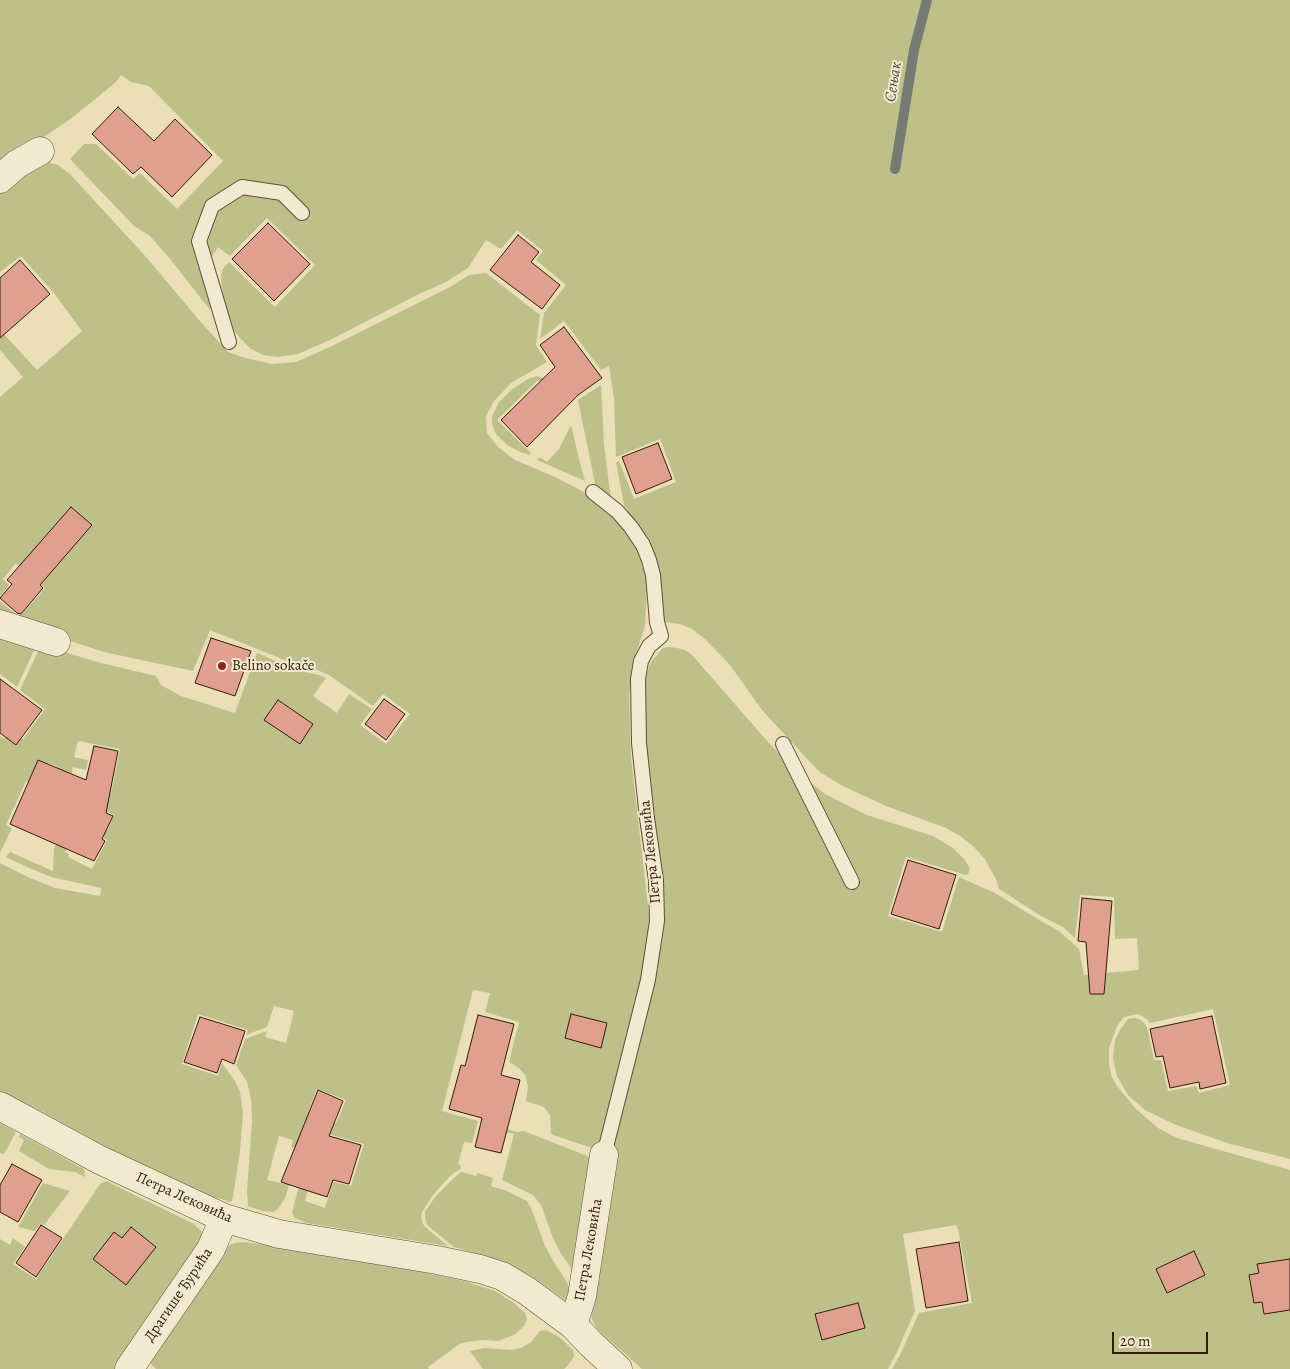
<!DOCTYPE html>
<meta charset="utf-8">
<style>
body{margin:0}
#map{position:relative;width:1290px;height:1369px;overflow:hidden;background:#eadfb6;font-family:Alegreya,serif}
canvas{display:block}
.scale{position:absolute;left:1112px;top:1332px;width:96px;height:22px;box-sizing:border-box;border:2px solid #381a0b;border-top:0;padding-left:6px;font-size:15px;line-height:18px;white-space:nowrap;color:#381a0b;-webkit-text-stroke:4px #f1ead0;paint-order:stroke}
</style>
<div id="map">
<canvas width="1290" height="1369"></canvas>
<div class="scale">20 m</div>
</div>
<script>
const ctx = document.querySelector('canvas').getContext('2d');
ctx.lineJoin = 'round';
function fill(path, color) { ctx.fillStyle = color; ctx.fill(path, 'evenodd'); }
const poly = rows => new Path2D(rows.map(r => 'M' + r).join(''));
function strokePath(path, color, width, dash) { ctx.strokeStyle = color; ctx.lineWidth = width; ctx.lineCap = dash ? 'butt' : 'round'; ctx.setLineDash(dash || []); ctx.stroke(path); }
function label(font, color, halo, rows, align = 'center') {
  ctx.font = font + ' Alegreya,serif'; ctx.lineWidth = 4; ctx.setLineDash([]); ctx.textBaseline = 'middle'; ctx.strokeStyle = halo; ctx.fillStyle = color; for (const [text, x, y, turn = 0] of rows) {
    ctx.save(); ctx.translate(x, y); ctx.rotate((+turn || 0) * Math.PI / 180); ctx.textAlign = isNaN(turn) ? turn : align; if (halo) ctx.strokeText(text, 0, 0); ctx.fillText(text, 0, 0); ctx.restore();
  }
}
fill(poly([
 [0,0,1290,0,1290,1159,1227,1143,1176,1125,1145,1110,1137,1103,1128,1095,1117,1076,1113,1058,1115,1040,1120,1030,1128,1019,1134,1018,1139,1019,1143,1022,1147,1027,1154,1060,1161,1060,1168,1091,1196,1086,1199,1093,1230,1085,1213,1009,1150,1023,1147,1019,1138,1014,1128,1016,1123,1018,1117,1026,1109,1048,1109,1062,1111,1075,1117,1086,1136,1109,1158,1128,1177,1138,1290,1170,1290,1369,892,1369,900,1355,919,1313,972,1303,958,1229,956,1225,903,1234,915,1311,896,1354,888,1369,642,1369,597,1329,592,1319,591,1310,605,1192,616,1137,649,1005,663,924,664,899,662,872,650,797,646,749,644,687,646,674,651,662,663,648,669,647,677,648,685,650,692,655,768,742,798,773,825,794,867,815,933,836,953,848,965,860,970,869,968,874,966,875,906,857,888,916,942,932,959,877,995,893,1036,918,1059,931,1079,949,1084,975,1139,970,1137,938,1115,939,1114,897,1080,895,1075,938,1063,927,1041,916,999,889,996,879,984,858,973,846,960,836,946,828,886,806,843,786,821,773,809,761,762,710,730,665,705,639,692,629,680,624,663,622,640,531,624,505,616,462,619,461,634,499,676,482,660,439,616,457,614,399,609,366,601,370,564,321,540,339,544,313,566,285,536,260,543,251,517,230,501,249,486,240,468,268,446,282,419,294,332,339,298,354,278,357,263,355,251,349,240,338,225,320,221,279,222,270,229,262,275,307,315,265,267,218,230,256,218,247,212,256,209,273,210,310,171,260,150,236,134,226,70,159,84,144,96,144,133,179,140,173,177,209,223,161,149,86,131,82,121,75,116,82,93,101,69,120,38,141,0,172],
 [46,162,58,165,70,174,147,258,199,320,228,352,242,357,272,364,296,362,330,347,450,287,469,275,486,273,540,315,536,345,547,362,511,383,494,401,486,416,487,433,498,447,515,460,553,476,582,491,611,514,629,534,643,561,647,587,645,626,632,666,629,696,631,757,649,916,647,944,642,977,601,1145,595,1149,553,1135,551,1133,550,1115,544,1107,526,1101,528,1086,525,1075,519,1068,509,1062,519,1022,485,1012,490,993,473,990,442,1111,478,1121,472,1143,464,1142,458,1164,461,1166,460,1169,451,1175,433,1195,422,1212,421,1217,424,1226,448,1246,306,1223,295,1218,292,1213,305,1162,310,1182,305,1201,325,1208,333,1182,351,1186,364,1144,324,1133,320,1117,336,1123,346,1100,317,1089,308,1112,317,1116,304,1152,291,1147,293,1140,279,1136,267,1180,285,1184,294,1155,298,1157,285,1198,278,1209,273,1212,263,1211,248,1206,247,1191,252,1121,251,1099,247,1082,236,1065,245,1039,267,1031,265,1037,286,1043,294,1011,274,1006,267,1027,246,1035,248,1030,198,1014,182,1064,218,1076,222,1063,235,1081,240,1092,243,1113,240,1151,233,1197,231,1202,210,1196,119,1154,41,1111,0,1091,0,863,30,878,55,888,100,896,101,888,51,877,25,866,6,857,10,852,53,871,54,848,57,842,68,846,65,852,69,854,68,857,92,869,107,840,93,833,98,824,108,829,114,815,102,809,86,789,111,793,120,749,78,741,74,757,88,760,86,770,73,767,69,784,54,777,58,767,48,763,44,775,72,801,26,781,6,825,12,828,0,853,0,736,4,739,10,730,23,739,45,709,20,690,41,645,101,663,156,676,161,685,181,696,235,713,257,653,299,671,319,675,326,678,313,696,337,713,349,694,372,709,360,725,386,744,410,714,383,694,373,706,329,675,317,670,299,667,282,659,210,630,193,671,104,652,0,618,0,601,19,617,45,588,16,563,3,579,9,585,0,596,0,397,23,377,0,350,0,330,37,370,82,331,53,292,21,256,0,272,0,188],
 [537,376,546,379,555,396,538,380,497,420,531,453,530,455,520,452,507,445,496,434,492,424,492,416,499,402,512,389,528,379],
 [601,385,604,444,611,501,596,488,578,400],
 [571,425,580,463,585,481,537,460,540,457,547,462,559,449],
 [0,630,37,644,17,687,0,674],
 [0,1123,16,1132,4,1154,0,1153],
 [490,1124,517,1132,524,1131,592,1158,579,1279,560,1252,553,1238,541,1205,533,1195,502,1180,514,1134,489,1127],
 [20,1134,84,1169,85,1177,75,1172,49,1169,19,1151,24,1140,19,1137],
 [461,1172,476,1176,478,1173,493,1178,491,1186,507,1191,527,1201,531,1208,545,1246,555,1264,565,1279,574,1297,572,1305,536,1279,508,1263,454,1247,427,1225,425,1218,425,1212,435,1197,453,1179],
 [106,1181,194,1224,201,1231,203,1237,120,1369,0,1369,0,1239,10,1245,13,1238,25,1247,13,1264,36,1279,100,1184],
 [43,1183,70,1191,44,1225,41,1223,35,1231,18,1227],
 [243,1242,267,1245,284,1249,389,1265,464,1281,495,1291,514,1303,525,1313,527,1319,524,1326,514,1335,498,1341,482,1340,461,1343,428,1367,429,1369,156,1369,151,1364,151,1359,225,1248,234,1243],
 [546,1330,559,1337,573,1350,574,1356,569,1364,564,1369,483,1369,470,1351,485,1348,511,1350,521,1348,531,1342,540,1331]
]), '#bdc089');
strokePath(poly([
 [895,169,914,50,927,0]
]), '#757a73', 10);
const building = poly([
 [118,107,154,141,175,119,212,155,172,197,141,167,133,174,92,134,118,107],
 [268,223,310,264,274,301,232,259,268,223],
 [518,235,539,252,531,262,560,285,542,309,490,270,518,235],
 [20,260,50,294,0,338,0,278,20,260],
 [564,327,602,378,578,395,527,447,501,420,555,367,540,345,564,327],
 [658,443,672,479,636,494,622,457,658,443],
 [71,507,92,525,40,585,43,588,21,614,17,613,0,598,12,584,7,580,71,507],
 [211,638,251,651,235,696,195,683,211,638],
 [0,679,42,710,16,745,0,733,0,679],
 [384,699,405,714,386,740,365,724,384,699],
 [278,700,313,724,300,744,264,720,278,700],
 [94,746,118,751,106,813,113,816,102,839,105,841,94,861,10,824,38,760,86,780,94,746],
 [908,860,956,875,939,929,891,914,908,860],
 [1082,898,1112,901,1104,994,1090,994,1086,942,1078,941,1082,898],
 [571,1014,607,1023,601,1048,565,1038,571,1014],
 [478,1015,514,1024,501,1075,520,1080,501,1153,475,1147,482,1118,449,1109,461,1065,465,1066,478,1015],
 [1212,1016,1226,1083,1200,1089,1199,1082,1170,1088,1163,1056,1156,1057,1150,1029,1212,1016],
 [200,1017,245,1031,234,1064,222,1059,217,1073,184,1062,200,1017],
 [318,1090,343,1101,329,1136,361,1145,349,1184,333,1180,327,1197,281,1182,318,1090],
 [12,1164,42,1180,18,1222,0,1212,0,1185,12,1164],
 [41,1225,62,1238,36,1277,16,1263,41,1225],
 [131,1227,156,1247,126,1285,93,1259,114,1232,122,1238,131,1227],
 [959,1242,968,1301,926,1308,916,1249,959,1242],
 [1194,1251,1205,1275,1167,1293,1156,1269,1194,1251],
 [1290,1259,1290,1310,1264,1314,1262,1302,1254,1303,1249,1275,1259,1273,1257,1264,1290,1259],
 [858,1303,865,1328,822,1340,815,1314,858,1303]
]);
fill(building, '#dfa08f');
strokePath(building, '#381a0b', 1);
const service = poly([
 [229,342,199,241,212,206,242,187,282,193,302,213],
 [593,492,617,511,631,527,643,545,649,560,653,575,657,622,661,636,649,646,641,661,638,679,639,743,647,818,656,880,657,921,648,980,604,1155],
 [783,744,852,882]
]);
const minor = poly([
 [0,179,17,164,40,151],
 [0,624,56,642],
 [573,1325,582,1296,604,1155],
 [129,1369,211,1249,224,1218]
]);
const tertiary = poly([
 [0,1106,100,1160,224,1218,279,1234,437,1260,480,1269,502,1276,527,1291,573,1325,591,1344,618,1369]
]);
strokePath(service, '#644b36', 16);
strokePath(minor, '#644b36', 29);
strokePath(tertiary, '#644b36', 29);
strokePath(service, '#f1ead0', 14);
strokePath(minor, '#f1ead0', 28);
strokePath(tertiary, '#f1ead0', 28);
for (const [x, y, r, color] of [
 [222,666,5,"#8f2418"]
]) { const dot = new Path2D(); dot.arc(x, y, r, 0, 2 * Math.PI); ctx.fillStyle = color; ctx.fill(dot); strokePath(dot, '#f1ead0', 2); }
label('15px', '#381a0b', '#f1ead0', [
 ["Belino sokače",232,666]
], 'left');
label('15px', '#381a0b', '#f1ead0', [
 ["Петра Лековића",651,852,-96],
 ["Петра Лековића",184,1198,24],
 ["Петра Лековића",589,1250,-80],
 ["Драгише Ђурића",179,1295,-56]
]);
label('italic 16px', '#564a3f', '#f1ead0', [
 ["Сењак",894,82,-81]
]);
</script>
